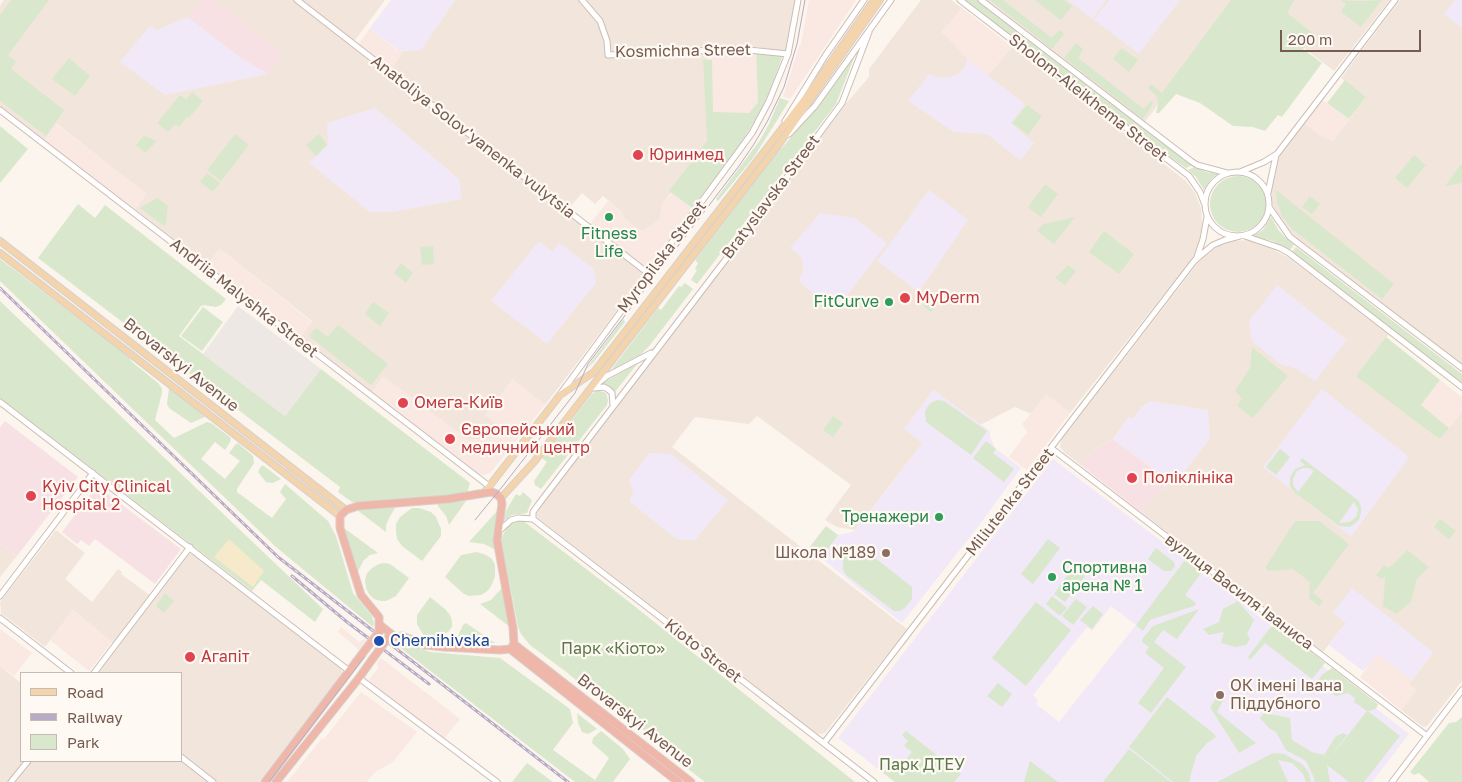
<!DOCTYPE html>
<meta charset="utf-8">
<style>
body{margin:0}
#map{position:relative;width:1462px;height:782px;overflow:hidden;background:#fbf5ed;font-family:"Golos Text",sans-serif}
canvas{display:block}
.legend{position:absolute;left:20px;top:672px;width:162px;height:90px;box-sizing:border-box;background:#fef9f3;border:1px solid #c7bab2;margin:0;padding:6px 9px;list-style:none;font-size:15px;color:#755b51}
.legend li{display:flex;align-items:center;gap:10px;height:25px}
.legend b{width:25px;border:1px solid #c7bab2}
.scale{position:absolute;left:1280px;top:30px;width:141px;height:22px;box-sizing:border-box;border:2px solid #755b51;border-top:0;padding-left:6px;font-size:15px;line-height:18px;white-space:nowrap;color:#755b51;-webkit-text-stroke:4px #fef9f3;paint-order:stroke}
</style>
<div id="map">
<canvas width="1462" height="782"></canvas>
<ul class="legend">
<li><b style="height:6px;background:#f3d4ac"></b>Road</li>
<li><b style="height:6px;background:#b7abc6"></b>Railway</li>
<li><b style="height:14px;background:#d9e8cc"></b>Park</li>
</ul>
<div class="scale">200 m</div>
</div>
<script>
const ctx = document.querySelector('canvas').getContext('2d');
ctx.lineJoin = 'round';
function fill(path, color) { ctx.fillStyle = color; ctx.fill(path, 'evenodd'); }
const poly = rows => new Path2D(rows.map(r => 'M' + r).join(''));
function strokePath(path, color, width, dash) { ctx.strokeStyle = color; ctx.lineWidth = width; ctx.lineCap = dash ? 'butt' : 'round'; ctx.setLineDash(dash || []); ctx.stroke(path); }
function label(font, color, halo, rows, align = 'center') {
  ctx.font = font + ' "Golos Text",sans-serif'; ctx.lineWidth = 4.5; ctx.setLineDash([]); ctx.textBaseline = 'middle'; ctx.strokeStyle = halo; ctx.fillStyle = color; for (const [text, x, y, turn = 0] of rows) {
    ctx.save(); ctx.translate(x, y); ctx.rotate((+turn || 0) * Math.PI / 180); ctx.textAlign = isNaN(turn) ? turn : align; if (halo) ctx.strokeText(text, 0, 0); ctx.fillText(text, 0, 0); ctx.restore();
  }
}
fill(poly([
 [4,0,295,0,645,274,545,405,512,380,485,415,500,426,490,438,468,440,384,377,372,392,301,337,312,321,220,249,207,265,135,209,146,194,57,124,44,140,0,106,0,6],
 [299,0,385,0,353,43],
 [455,0,796,0,786,51,748,46,706,49,711,143,662,204,660,219,645,230,639,230,623,217,622,212,603,196,595,204,582,193,569,208,389,72,403,51,421,49],
 [921,0,951,0,962,8,942,32,988,75,1012,47,1186,181,1195,193,1201,208,1202,223,1200,239,1194,256,1070,413,1046,395,1031,414,1015,407,980,425,933,390,923,443,855,530,837,527,825,520,851,485,757,416,749,424,695,417,672,447,907,629,825,733,820,734,815,733,537,517,536,513,538,508,843,107,869,77,869,69],
 [987,0,1236,0,1145,122],
 [1242,0,1390,0,1334,71],
 [1400,0,1462,0,1462,365,1294,236,1276,213,1272,202,1271,189,1279,155,1304,123,1322,137,1333,141,1366,97,1341,78],
 [1249,240,1263,244,1289,258,1389,334,1357,374,1441,438,1462,411,1462,681,1427,726,1423,727,1401,710,1416,690,1409,684,1433,652,1346,623,1323,652,1142,513,1160,491,1166,489,1171,482,1180,478,1142,407,1133,419,1128,418,1113,439,1096,448,1082,466,1064,452,1060,447,1061,440,1202,258,1218,246,1235,241],
 [56,530,85,553,65,579,92,602,118,569,122,572,121,574,151,596,114,644,73,610,45,647,1,613,0,602],
 [0,544,17,556,0,577],
 [187,554,193,554,341,668,342,674,259,782,218,782,181,753,181,673,97,673],
 [0,666,21,683,21,761,24,761,7,782,0,782],
 [181,760,210,782,14,782,30,761]
]), '#f2e6dc');
fill(poly([
 [809,0,856,0,790,99,783,97,800,44,801,44],
 [962,8,1012,47,988,75,967,59,942,32],
 [370,28,398,51,403,51,389,72,357,46],
 [740,52,756,52,758,102,749,113,709,114,706,54],
 [1322,100,1349,119,1333,141,1322,137,1304,123],
 [56,124,147,194,135,209,44,140],
 [672,193,695,210,647,272,589,225,608,201,622,212,623,217,639,230,645,230,660,219,662,204],
 [220,249,312,322,301,337,207,265],
 [383,376,468,440,490,438,499,426,485,415,513,379,545,405,490,473,484,475,479,474,372,392],
 [1440,380,1462,397,1462,411,1449,428,1421,405],
 [1046,395,1070,413,1027,470,1009,457,1027,432,1022,424],
 [73,610,112,642,89,671,50,640],
 [341,627,359,642,364,639,368,641,359,650,338,632],
 [0,629,32,653,14,676,0,666],
 [1378,653,1412,680,1409,684,1416,690,1401,710,1360,677],
 [381,658,460,719,444,739,371,683,369,680,378,668,377,663],
 [361,692,417,732,393,762,375,772,367,782,287,782,322,738,324,739]
]), '#fae8e2');
fill(poly([
 [238,306,321,369,285,416,203,354]
]), '#eee8e5');
fill(poly([
 [391,0,455,0,421,50,399,51,370,28],
 [1068,0,1106,0,1092,19],
 [1109,0,1180,0,1139,54,1094,20],
 [1455,0,1462,0,1462,28,1444,14],
 [188,17,240,57,268,74,165,95,120,62,150,26,157,30],
 [967,59,1025,104,1011,123,1034,143,1020,160,987,134,954,132,908,101,929,74,933,76,944,78,954,76,961,71,966,65],
 [375,108,460,180,461,199,393,212,370,212,309,163,328,145,327,123],
 [929,190,968,220,919,292,877,261],
 [820,213,855,218,887,243,835,311,799,282,803,271,803,263,800,256,790,248],
 [539,241,552,252,559,243,594,269,596,283,547,344,491,301],
 [1277,285,1347,340,1315,381,1297,369,1280,364,1252,341,1249,321],
 [1322,389,1409,457,1351,537,1263,467],
 [933,390,990,431,990,437,995,448,1021,468,974,532,902,623,809,548,826,526,838,535,853,532,892,483,922,443,904,429],
 [1150,401,1208,410,1210,438,1180,478,1171,482,1113,439,1128,417,1133,419,1142,407],
 [649,453,671,454,728,500,695,540,678,540,630,502,633,491,629,480],
 [1053,459,1202,572,1409,734,1372,782,895,782,838,738],
 [1111,606,1136,625,1059,722,1036,704,1038,700,1033,695,1087,627,1092,631],
 [1352,588,1433,652,1412,680,1378,654,1363,671,1329,645,1346,623,1333,613]
]), '#f2e9f8');
fill(poly([
 [201,0,212,0,283,53,268,74,240,57,188,17],
 [5,421,78,477,17,556,0,544,0,427],
 [1113,439,1171,482,1166,489,1160,491,1142,513,1082,466,1096,448],
 [97,486,181,549,155,584,95,539,89,546,81,540,77,544,62,532]
]), '#f8e1e5');
fill(poly([
 [11,0,49,0,8,55,16,61,11,69,64,110,46,136,0,101,0,15],
 [960,0,981,0,1193,165,1186,168,1107,113],
 [990,0,1003,0,1052,38,1059,30,1064,34,1052,49],
 [1035,0,1064,0,1072,6,1061,20],
 [1231,0,1294,0,1287,13,1314,34,1303,49,1322,63,1282,117,1278,115,1265,131,1253,127,1233,126,1200,103,1176,94,1159,113,1156,113,1158,105,1157,96,1148,88,1151,84,1162,93],
 [1341,0,1360,1,1382,0,1361,27,1341,12,1346,4],
 [1076,43,1083,49,1078,58,1144,109,1151,101,1153,103,1151,107,1143,119,1064,58],
 [1122,48,1138,60,1129,72,1113,59],
 [756,52,783,54,771,89,758,115,737,150,692,208,669,191,707,141,703,60,712,60,713,112,749,113,758,102],
 [855,55,836,104,697,284,691,280,697,270,695,269,698,263,695,260,774,157,824,99],
 [69,58,90,76,75,96,52,79],
 [1345,80,1366,97,1349,119,1327,103],
 [192,92,203,101,189,118,187,117,179,127,175,124,168,132,157,123,180,95,186,100],
 [780,98,789,101,754,157,718,201,716,199,760,140,769,124],
 [1027,105,1042,116,1028,135,1012,123],
 [0,126,28,149,0,183],
 [235,134,249,145,221,181,207,170],
 [319,134,327,145,316,156,306,145],
 [144,136,157,141,145,153,136,145],
 [1414,155,1426,165,1407,188,1395,178],
 [1462,163,1462,183,1445,186],
 [1195,167,1206,172,1218,174,1212,178,1204,190,1196,177,1188,170],
 [207,173,220,183,213,192,200,182],
 '1210 204a28 28 0 1 1 56 0a28 28 0 1 1-56 0Z',
 [1045,184,1058,194,1041,217,1028,207],
 [1276,190,1394,284,1382,299,1292,229,1282,216,1277,202],
 [1310,196,1320,204,1312,214,1302,207],
 [157,198,168,206,166,223,164,226,140,208],
 [78,204,95,218,105,205,226,299,221,305,216,307,204,305,201,306,179,336,285,416,321,369,470,483,467,493,461,495,357,503,352,502,338,492,340,487,38,258],
 [1075,217,1054,244,1037,231,1043,224],
 [1271,217,1279,231,1294,245,1289,251,1273,241,1253,236,1263,230],
 [1104,231,1134,254,1119,274,1089,252],
 [433,246,434,264,422,265,420,247],
 [1296,247,1462,374,1462,383,1292,252],
 [0,259,129,357,132,362,158,383,162,388,162,393,155,420,174,438,207,422,211,423,231,438,230,442,225,450,215,442,201,459,225,479,240,461,229,453,235,445,238,443,253,456,254,463,237,489,237,492,272,518,286,499,280,492,285,484,328,521,336,536,353,593,372,616,374,623,373,627,276,547,0,281],
 [401,263,413,273,406,283,394,273],
 [1068,265,1076,271,1065,285,1055,278],
 [685,283,693,289,650,345,640,355,611,370,658,308,661,310,679,286,681,287],
 [932,293,941,300,931,312,923,306],
 [0,301,323,609,315,622,261,580,252,591,0,398],
 [373,302,389,313,380,326,365,314],
 [203,307,223,322,202,351,181,336],
 [623,319,625,322,593,363,586,369],
 [338,325,388,364,371,385,309,336,316,328,328,337],
 [1386,337,1440,380,1421,405,1449,428,1441,438,1438,438,1357,377,1357,374],
 [1252,347,1288,376,1253,418,1237,406,1242,399,1235,391,1250,368],
 [638,363,614,393,609,387,601,384],
 [169,388,207,416,191,423,169,408,167,404],
 [597,390,606,393,608,400,607,405,541,489,535,485,534,481,547,462,542,458,591,395],
 [938,400,944,401,987,431,971,455,926,422,925,412,927,407,932,402],
 [833,416,843,423,833,437,823,430],
 [986,441,996,449,993,453,1014,469,1004,482,973,458],
 [1280,449,1290,457,1276,475,1266,467],
 [1302,458,1359,501,1361,507,1361,513,1359,520,1354,524,1349,527,1339,526,1294,492,1290,486,1290,477,1295,469,1305,465,1300,461],
 [1303,468,1309,468,1314,471,1298,492,1293,485,1293,479,1297,471],
 [1354,502,1358,509,1356,517,1350,522,1339,523],
 [261,466,264,466,281,479,273,483,266,482,258,472],
 [523,492,532,500,527,513,512,515,503,521,507,509,516,494,520,496],
 [466,501,449,525,446,516,438,506,438,504],
 [394,506,395,508,389,518,386,525,386,532,357,510,358,508],
 [412,508,419,508,431,512,436,517,441,529,441,536,422,561,402,546,397,539,396,531,396,524,400,517],
 [498,510,493,535,495,548,494,549,484,544,469,542],
 [1440,519,1456,531,1449,539,1434,527],
 [522,520,628,601,855,782,705,782,658,746,659,742,641,728,639,731,565,671,530,645,521,634,518,627,501,539,507,527,511,523],
 [1295,521,1319,521,1349,544,1313,593,1323,601,1319,606,1309,598,1310,582,1293,569,1269,571,1265,568],
 [826,526,838,535,821,558,809,548],
 [344,528,378,553,370,555,364,560,358,571,356,571],
 [1048,539,1060,548,1033,584,1021,574],
 [856,546,860,546,912,587,912,599,905,608,900,611,894,611,846,575,843,570,843,557,850,549],
 [1156,548,1174,562,1175,567,1171,571,1164,571,1148,559],
 [1407,550,1429,567,1417,579,1411,602,1396,614,1383,606,1385,576,1382,579,1376,575,1384,565,1389,568],
 [477,552,486,555,492,559,495,565,495,577,490,588,486,592,481,595,469,596,464,594,445,577,461,555],
 [1185,560,1202,572,1185,595,1196,603,1194,606,1150,620,1143,631,1136,625],
 [385,563,390,564,409,578,396,596,386,601,381,601,374,599,369,594,366,588,365,580,367,573,372,568,379,564],
 [1073,567,1085,576,1065,602,1054,594],
 [501,589,504,590,510,627,480,604,491,600],
 [165,593,174,601,164,613,156,606],
 [1052,596,1067,608,1060,616,1046,604],
 [430,597,445,609,450,615,452,621,452,627,448,632,437,638,424,636,417,624,417,615],
 [1076,599,1087,607,1073,625,1062,616],
 [1238,601,1254,620,1247,634,1250,639,1246,645,1235,647,1221,643,1224,632,1209,635,1203,629,1219,622,1223,609],
 [1036,602,1071,630,1026,686,992,658],
 [1093,606,1103,614,1092,629,1080,620],
 [1199,609,1177,639,1163,630,1154,642,1186,667,1151,713,1138,703,1164,668,1145,653,1149,647,1142,642,1143,638,1153,626],
 [466,623,495,643,455,642,463,625],
 [1277,625,1325,663,1312,679,1265,643,1250,660,1248,657,1270,628],
 [396,642,405,642,430,652,500,658,570,709,573,723,553,750,595,780,609,758,592,743,593,738,601,731,623,749,630,759,613,782,575,782,394,643],
 [1332,668,1378,704,1376,709,1368,711,1400,736,1364,782,1349,782,1327,765,1330,782,1314,782,1314,778,1306,761,1286,750,1276,732,1270,729,1260,718,1264,713,1290,718,1292,740,1312,752,1324,755,1336,736,1343,733,1347,735,1326,763,1367,711,1354,702,1355,698,1348,693,1336,696,1324,688,1318,680,1323,674],
 [998,683,1012,694,1002,707,987,696],
 [1220,693,1225,697,1217,712,1256,743,1239,753,1210,707],
 [1167,697,1213,733,1216,737,1207,743,1196,756,1189,782,1173,782,1129,747],
 [577,713,597,729,588,734,582,732,578,723],
 [1462,717,1462,782,1429,782,1419,773,1414,775,1410,772,1449,723,1456,722],
 [906,731,961,774,954,782,895,782,883,773,892,762,900,767,912,752,904,746,908,741,902,735],
 [1129,749,1171,782,1103,782],
 [1273,753,1284,754,1302,764,1309,773,1311,782,1306,782,1303,774,1292,763,1278,760,1288,782,1217,782],
 [1030,761,1058,782,1024,782],
 [527,763,553,782,512,782]
]), '#d9e8cc');
fill(poly([
 [229,539,264,571,253,587,214,557]
]), '#f7eacb');
const minor = poly([
 [297,0,649,274],
 [582,0,600,21,607,41,608,55,739,49,788,54],
 [960,0,1189,176,1200,192,1205,205],
 [981,0,1191,161,1197,165,1227,173],
 [0,110,489,486],
 [785,121,825,56,864,0],
 [789,134,815,106,891,0],
 '1205 204a32 32 0 1 1 64 0a32 32 0 1 1-64 0Z',
 [1240,172,1264,162,1277,154,1395,0],
 [1268,193,1276,155],
 [1269,207,1290,237,1462,368],
 [1245,236,1280,248,1289,253,1462,387],
 [1196,260,1203,239,1207,217],
 [592,388,607,376,651,353],
 [595,388,604,387,609,390,612,393,613,405],
 [561,393,752,133,769,101,788,54,798,0],
 [0,402,348,670],
 [1051,448,1427,736],
 [533,519,533,512,538,505,736,246,842,103,869,32],
 [499,531,511,520,518,518,533,519,874,782],
 [0,596,93,473],
 [0,618,71,673],
 [94,673,190,547],
 [359,678,497,782],
 [824,743,1195,260,1213,245,1225,240,1240,236],
 [181,757,213,782],
 [11,782,28,761],
 [1392,782,1462,690]
]);
const major = poly([
 [0,241,346,510],
 [0,253,340,516],
 [484,493,560,395,594,372,771,143,810,92,874,0],
 [501,498,534,462,553,437,777,147,880,0]
]);
const highway = poly([
 [380,625,395,637],
 [379,632,379,617,361,595,340,528,340,516,346,510,358,506,448,499,491,492,495,493,501,498,502,504,497,540,513,628,514,644,510,649,500,650,443,647,425,645,402,636,388,638],
 [514,644,691,782],
 [510,649,678,782],
 [265,782,362,654],
 [276,782,359,678,371,661]
]);
strokePath(minor, '#cdbdb3', 7);
strokePath(major, '#d8d1ce', 8);
strokePath(highway, '#d8d1ce', 9);
strokePath(minor, '#fff', 5);
strokePath(major, '#f3d4ac', 6);
strokePath(highway, '#efb7aa', 7);
strokePath(poly([
 [475,520,502,487,575,393,588,364,739,166,754,144,767,122,784,87,797,44,805,0],
 [269,782,382,634]
]), '#b7abc6', 1);
const rail = poly([
 [0,288,278,557,568,782],
 [292,576,347,622,429,684]
]);
strokePath(rail, '#b7abc6', 3);
strokePath(rail, '#fef9f3', 1, [4]);
const highwayBridge = poly([
 [362,654,379,632],
 [371,661,388,638]
]);
strokePath(highwayBridge, '#d8d1ce', 9, []);
strokePath(highwayBridge, '#efb7aa', 7);
for (const [x, y, r, color] of [
 [638,155,6,"#e0444e"],
 [609,217,5,"#2e9e5b"],
 [905,298,6,"#e0444e"],
 [889,302,5,"#2e9e5b"],
 [403,403,6,"#e0444e"],
 [450,439,6,"#e0444e"],
 [1132,478,6,"#e0444e"],
 [31,496,6,"#e0444e"],
 [939,517,5,"#2e9e5b"],
 [886,553,5,"#8d6e63"],
 [1052,577,5,"#2e9e5b"],
 [379,641,6,"#1a4fb4"],
 [190,657,6,"#e0444e"],
 [1220,695,5,"#8d6e63"]
]) { const dot = new Path2D(); dot.arc(x, y, r, 0, 2 * Math.PI); ctx.fillStyle = color; ctx.fill(dot); strokePath(dot, '#fef9f3', 2); }
label('16px', '#755b51', '#fef9f3', [
 ["Kosmichna Street",683,51,-1],
 ["Sholom-Aleikhema Street",1088,98,38],
 ["Anatoliya Solov'yanenka vulytsia",473,137,38],
 ["Bratyslavska Street",771,197,-53],
 ["Myropilska Street",662,257,-53],
 ["Andriia Malyshka Street",244,298,38],
 ["Brovarskyi Avenue",181,365,38],
 ["Miliutenka Street",1010,502,-52],
 ["вулиця Василя Іваниса",1239,592,37],
 ["Kioto Street",703,651,38],
 ["Brovarskyi Avenue",635,721,38]
]);
label('16px', '#be3a42', '#fef9f3', [
 ["Юринмед",649,155],
 ["MyDerm",916,298],
 ["Омега-Київ",414,403],
 ["Європейський",461,430],
 ["медичний центр",461,448],
 ["Поліклініка",1143,478],
 ["Kyiv City Clinical",42,487],
 ["Hospital 2",42,505],
 ["Агапіт",201,657]
], 'left');
label('16px', '#27864d', '#fef9f3', [
 ["Fitness",609,234,"center"],
 ["Life",609,252,"center"],
 ["FitCurve",879,302],
 ["Тренажери",929,517],
 ["Спортивна",1062,568,"left"],
 ["арена № 1",1062,586,"left"]
], 'right');
label('16px', '#785e54', '#fef9f3', [
 ["Школа №189",876,553],
 ["ОК імені Івана",1230,686,"left"],
 ["Піддубного",1230,704,"left"]
], 'right');
label('16px', '#164399', '#fef9f3', [
 ["Chernihivska",390,641]
], 'left');
label('16px', '#5b794a', '#fef9f3', [
 ["Парк «Кіото»",613,649],
 ["Парк ДТЕУ",922,765]
]);
</script>
